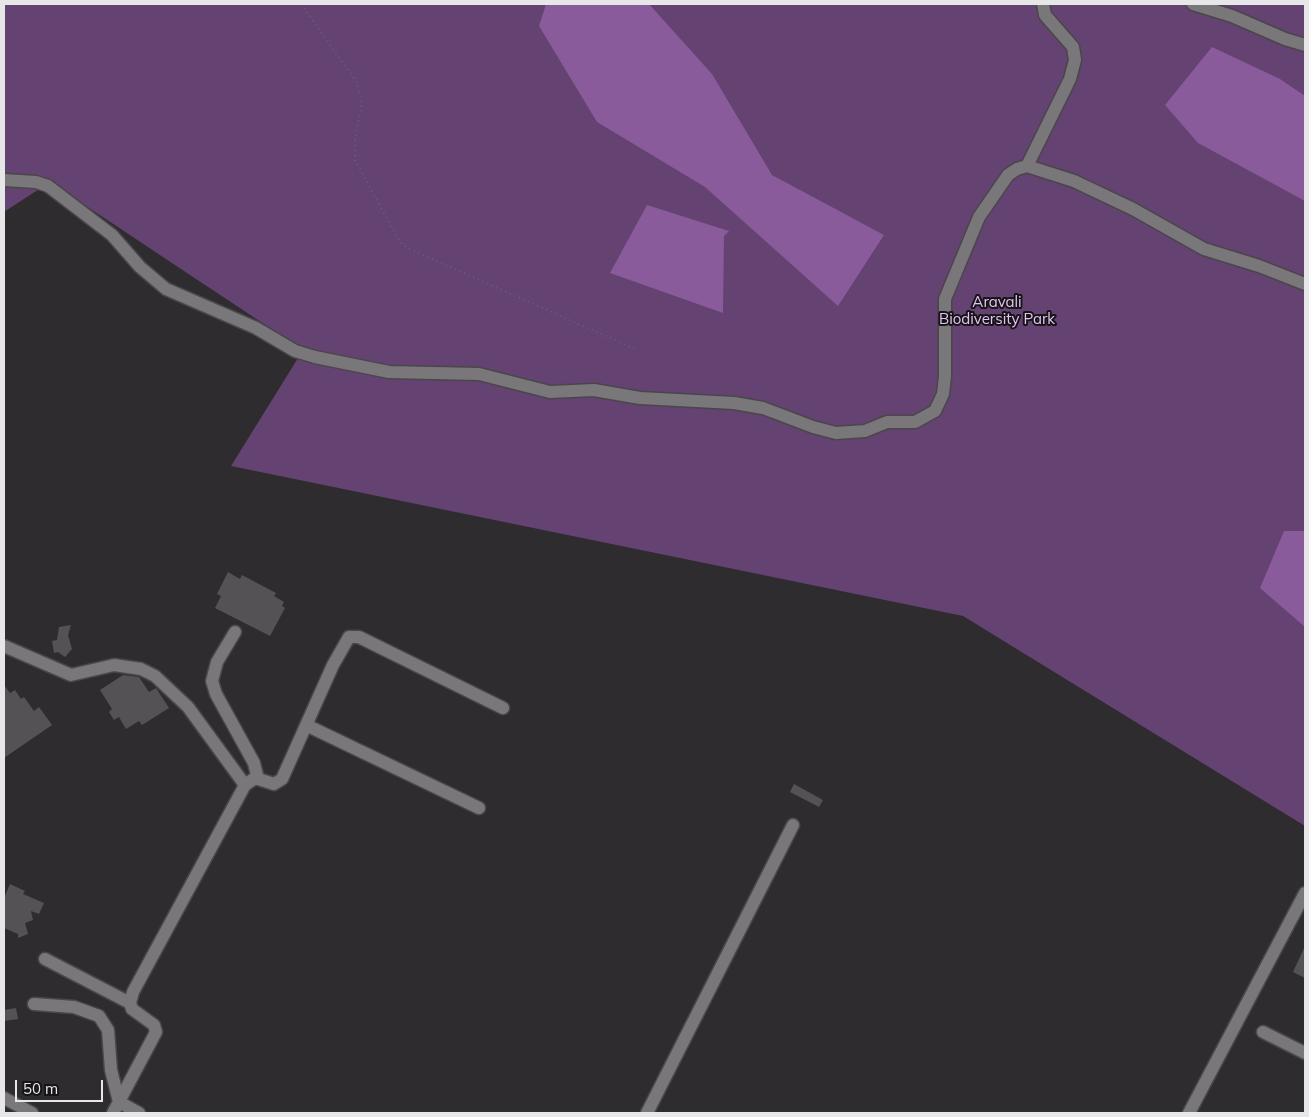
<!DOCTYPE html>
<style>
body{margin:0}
#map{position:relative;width:1309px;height:1117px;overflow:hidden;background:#2e2c2f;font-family:Mulish,sans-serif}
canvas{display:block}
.frame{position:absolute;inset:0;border:5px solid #e7e6e8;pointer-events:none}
.scale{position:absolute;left:15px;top:1080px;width:88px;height:22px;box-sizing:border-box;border:2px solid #e7e6e8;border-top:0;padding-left:6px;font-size:15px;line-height:18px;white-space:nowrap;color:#e7e6e8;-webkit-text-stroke:4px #161516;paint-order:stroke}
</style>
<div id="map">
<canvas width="1309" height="1117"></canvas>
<div class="frame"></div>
<div class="scale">50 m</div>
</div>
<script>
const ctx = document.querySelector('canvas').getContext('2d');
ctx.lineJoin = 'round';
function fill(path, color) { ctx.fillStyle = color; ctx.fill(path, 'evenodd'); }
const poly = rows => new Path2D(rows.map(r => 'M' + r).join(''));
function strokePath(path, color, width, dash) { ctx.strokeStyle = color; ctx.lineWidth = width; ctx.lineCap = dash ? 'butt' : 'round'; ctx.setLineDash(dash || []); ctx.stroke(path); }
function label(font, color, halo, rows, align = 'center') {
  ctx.font = font + ' Mulish,sans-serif'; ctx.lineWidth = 4; ctx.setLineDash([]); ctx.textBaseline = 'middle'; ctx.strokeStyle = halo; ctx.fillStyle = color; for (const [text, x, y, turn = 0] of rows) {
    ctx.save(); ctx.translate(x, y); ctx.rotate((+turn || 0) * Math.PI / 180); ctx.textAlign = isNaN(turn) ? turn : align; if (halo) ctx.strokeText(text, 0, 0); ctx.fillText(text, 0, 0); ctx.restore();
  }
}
fill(poly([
 [4,4,1305,4,1305,826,963,616,231,466,303,350,50,182,4,212]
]), '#644272');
fill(poly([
 [546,4,649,4,712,74,772,175,884,235,838,306,705,187,597,122,539,26],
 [1212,47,1280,79,1305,96,1305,201,1198,143,1165,105],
 [647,205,729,231,724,236,723,313,610,273],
 [1284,531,1305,531,1305,627,1260,588]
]), '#895b9a');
fill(poly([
 [228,572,240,579,242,575,276,593,274,596,284,602,282,606,285,608,270,636,215,608,221,596,217,594],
 [71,625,68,635,72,649,65,657,58,652,54,653,52,641,57,640,59,627],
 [123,675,139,677,149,692,156,688,169,708,142,725,139,721,126,729,119,717,114,720,109,712,112,709,100,690],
 [4,685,10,693,15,690,21,699,24,697,34,711,39,707,52,725,4,758],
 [794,784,823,800,819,807,790,792],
 [10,884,25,891,23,894,44,903,39,914,31,911,33,920,25,923,28,934,18,938,18,934,4,928,4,898],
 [1305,946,1305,978,1293,972],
 [16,1008,18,1019,4,1021,4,1010]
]), '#555255');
const minor = poly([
 [1193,4,1232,16,1285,39,1305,45],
 [1027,166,1070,79,1075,60,1073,47,1045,15,1043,4],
 [4,180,36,182,48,186,112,235,140,267,166,289,256,328,295,351,315,357,389,372,479,374,550,392,594,390,640,398,734,403,763,408,813,427,836,433,865,431,887,422,915,422,935,411,943,394,945,376,945,299,979,217,1008,175,1017,169,1027,166,1074,181,1133,209,1204,249,1259,266,1305,284],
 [235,632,217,662,212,681,216,694,254,763,258,779],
 [4,646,71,675,114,665,141,669,155,676,188,707,245,785],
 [306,725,479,808],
 [45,959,130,1003],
 [34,1004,74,1007,99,1016,108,1030,111,1070,119,1102,139,1113],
 [1263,1032,1305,1053],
 [4,1098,32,1113],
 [113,1113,156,1032,154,1025,132,1009,130,1003,133,992,245,785,255,778,274,784,282,779,333,665,349,637,359,637,503,708],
 [647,1113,793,825],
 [1189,1113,1305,893]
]);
strokePath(minor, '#494749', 15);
strokePath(poly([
 [301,4,356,81,362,102,355,141,355,160,400,242,409,249,635,349]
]), '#666467', 2, [1, 4]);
strokePath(minor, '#79777a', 12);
label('15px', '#e6c1f6', '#161516', [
 ["Aravali",997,302],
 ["Biodiversity Park",997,319]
]);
</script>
